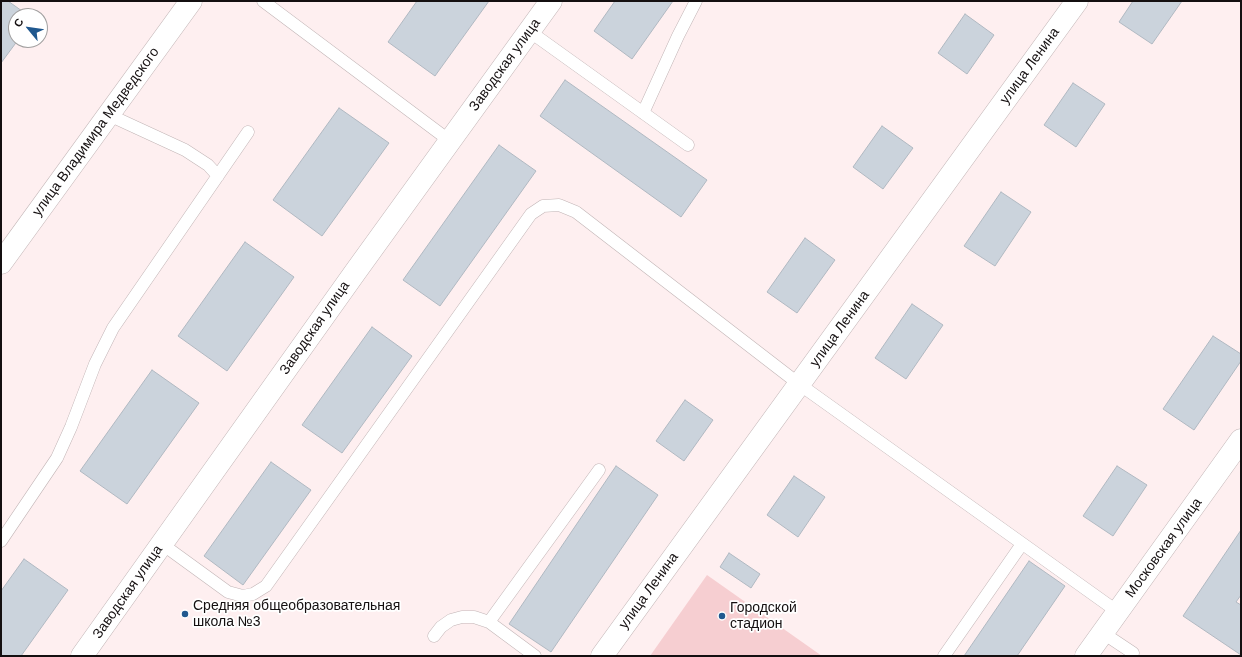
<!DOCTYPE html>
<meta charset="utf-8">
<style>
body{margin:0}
#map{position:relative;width:1242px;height:657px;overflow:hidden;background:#feeff0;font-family:Helvetica,sans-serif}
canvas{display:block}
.frame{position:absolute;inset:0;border:2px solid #140f10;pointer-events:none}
.north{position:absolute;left:8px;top:8px;width:40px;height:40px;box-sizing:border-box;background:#fff;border:1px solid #a19f9f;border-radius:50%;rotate:299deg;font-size:11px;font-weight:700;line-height:16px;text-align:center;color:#140f10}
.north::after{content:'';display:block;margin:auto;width:14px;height:18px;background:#20588f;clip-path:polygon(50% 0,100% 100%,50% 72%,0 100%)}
</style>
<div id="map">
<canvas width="1242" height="657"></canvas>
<div class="frame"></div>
<div class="north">С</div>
</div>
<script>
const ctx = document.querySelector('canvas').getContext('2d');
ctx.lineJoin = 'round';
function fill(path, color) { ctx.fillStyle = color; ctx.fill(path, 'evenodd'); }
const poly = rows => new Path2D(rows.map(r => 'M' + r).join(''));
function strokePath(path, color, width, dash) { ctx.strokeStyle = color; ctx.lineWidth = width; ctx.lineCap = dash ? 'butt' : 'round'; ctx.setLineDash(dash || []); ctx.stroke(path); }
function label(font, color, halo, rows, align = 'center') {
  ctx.font = font + ' Helvetica,sans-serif'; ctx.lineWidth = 3.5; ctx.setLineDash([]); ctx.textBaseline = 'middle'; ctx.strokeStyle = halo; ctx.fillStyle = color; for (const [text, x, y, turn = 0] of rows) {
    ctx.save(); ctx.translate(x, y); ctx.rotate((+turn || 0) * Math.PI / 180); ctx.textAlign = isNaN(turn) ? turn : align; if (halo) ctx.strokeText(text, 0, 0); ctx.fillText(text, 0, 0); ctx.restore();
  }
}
fill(poly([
 [707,575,822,656,650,656]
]), '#f6ced1');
const building = poly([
 [1,1,8,1,29,16,16,16,16,40,18,40,1,63,1,1],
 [417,1,489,1,435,76,388,42,417,1],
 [615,1,673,1,632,59,594,31,615,1],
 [1133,1,1182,1,1152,44,1119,22,1133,1],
 [965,14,994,35,967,74,938,53,965,14],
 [565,80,707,180,681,217,540,116,565,80],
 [1073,83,1105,104,1076,147,1044,125,1073,83],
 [339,108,389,143,322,236,273,200,339,108],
 [882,126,913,148,883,189,853,167,882,126],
 [499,145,536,171,440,306,403,280,499,145],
 [1001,192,1031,212,995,266,964,246,1001,192],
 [805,238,835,260,797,313,767,292,805,238],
 [245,242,294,277,227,371,178,336,245,242],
 [912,304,943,325,906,379,875,358,912,304],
 [372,327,412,356,342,453,302,425,372,327],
 [1213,336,1241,354,1241,361,1194,430,1163,409,1213,336],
 [152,370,199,403,127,504,80,471,152,370],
 [685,400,713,420,684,461,656,441,685,400],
 [271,462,311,490,243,585,204,556,271,462],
 [616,466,658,495,551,652,509,624,616,466],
 [1117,466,1147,485,1113,536,1083,516,1117,466],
 [794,476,825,497,798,537,767,515,794,476],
 [1241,530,1241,595,1236,602,1241,605,1241,655,1183,616,1241,530],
 [729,553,760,574,751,588,720,567,729,553],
 [24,559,68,590,21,656,1,656,1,591,24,559],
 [1029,561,1065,586,1017,656,964,656,1029,561]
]);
fill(building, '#cbd3dc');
strokePath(building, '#b0b8c1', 1);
const service = poly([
 [263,1,450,141],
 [529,31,688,145],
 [643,113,678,36,696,1],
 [109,115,185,150,208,165,218,176],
 [1,541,57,458,71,427,95,364,113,328,248,132],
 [162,544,228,592,243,596,253,594,266,586,531,214,543,206,559,205,576,212,799,384,1118,612],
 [489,622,599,470],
 [1103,633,1133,653,1131,656],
 [434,636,441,627,451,620,462,617,474,617,489,622,535,656],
 [944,656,1022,544]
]);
const minor = poly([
 [1,263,191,1],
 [82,656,356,271,551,1],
 [602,656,1077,1],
 [1086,656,1241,440]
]);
strokePath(service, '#c1b4b5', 13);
strokePath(minor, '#c1b4b5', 23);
strokePath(service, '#fff', 12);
strokePath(minor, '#fff', 22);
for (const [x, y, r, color] of [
 [185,614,4,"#20588f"],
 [722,616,4,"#20588f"]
]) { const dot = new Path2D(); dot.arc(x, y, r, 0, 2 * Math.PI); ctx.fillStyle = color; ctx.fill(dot); strokePath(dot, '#fff', 1.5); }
label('14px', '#140f10', '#fff', [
 ["Заводская улица",505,65,-54],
 ["улица Ленина",1030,66,-54],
 ["улица Владимира Медведского",96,132,-54],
 ["Заводская улица",315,328,-55],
 ["улица Ленина",840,329,-54],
 ["Московская улица",1164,548,-54],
 ["улица Ленина",649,591,-54],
 ["Заводская улица",128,592,-55]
]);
label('14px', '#140f10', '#fff', [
 ["Cредняя общеобразовательная",193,606],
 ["школа №3",193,622],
 ["Городской",730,608],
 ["стадион",730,624]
], 'left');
</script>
